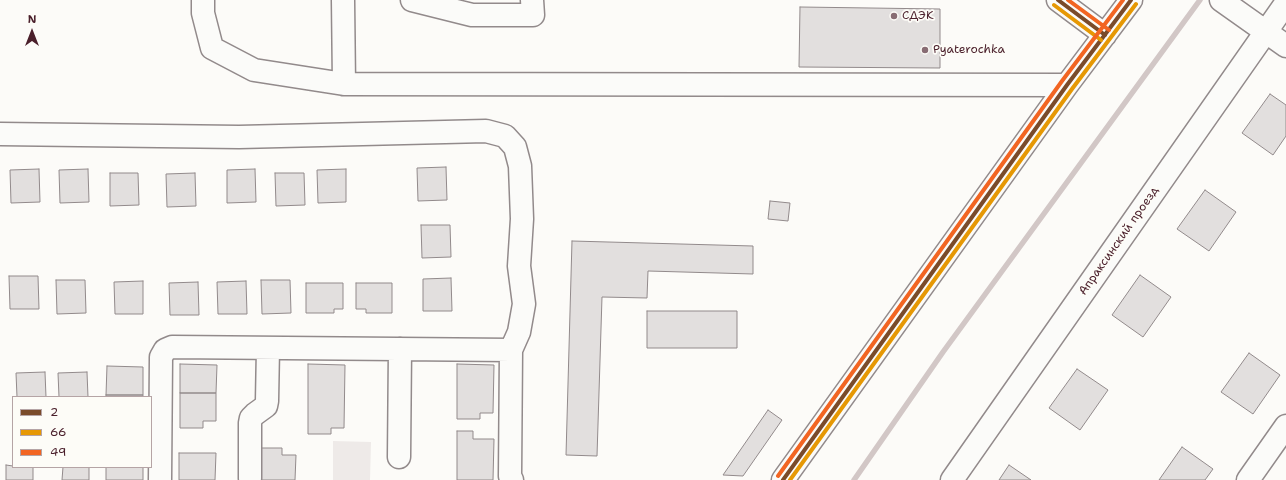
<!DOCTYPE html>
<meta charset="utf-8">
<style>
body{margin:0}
#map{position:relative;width:1286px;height:480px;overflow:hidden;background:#fcfbf8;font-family:"Shantell Sans",sans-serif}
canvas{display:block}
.legend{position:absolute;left:12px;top:396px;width:140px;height:72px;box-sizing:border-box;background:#fdfcf7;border:1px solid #b5a4a5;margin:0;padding:5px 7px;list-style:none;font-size:12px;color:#4a1f2b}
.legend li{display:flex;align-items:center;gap:8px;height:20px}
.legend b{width:20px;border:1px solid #b5a4a5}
.north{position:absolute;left:12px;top:12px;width:40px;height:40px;-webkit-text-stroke:3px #fdfcf7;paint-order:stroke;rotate:0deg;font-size:11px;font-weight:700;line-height:16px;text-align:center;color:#4a1f2b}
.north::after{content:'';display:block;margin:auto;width:14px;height:18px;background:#4a1f2b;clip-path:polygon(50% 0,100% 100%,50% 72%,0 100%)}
</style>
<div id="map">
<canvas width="1286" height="480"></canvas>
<ul class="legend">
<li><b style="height:5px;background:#7a4b2a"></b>2</li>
<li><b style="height:5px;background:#e69804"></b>66</li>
<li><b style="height:5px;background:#f26522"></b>49</li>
</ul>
<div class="north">N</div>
</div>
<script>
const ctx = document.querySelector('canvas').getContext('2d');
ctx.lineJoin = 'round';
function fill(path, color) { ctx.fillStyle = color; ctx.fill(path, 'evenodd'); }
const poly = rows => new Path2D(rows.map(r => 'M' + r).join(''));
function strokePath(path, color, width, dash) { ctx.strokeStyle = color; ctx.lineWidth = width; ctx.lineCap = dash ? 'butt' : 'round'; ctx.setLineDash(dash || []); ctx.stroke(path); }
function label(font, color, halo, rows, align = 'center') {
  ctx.font = font + ' "Shantell Sans",sans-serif'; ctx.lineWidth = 3.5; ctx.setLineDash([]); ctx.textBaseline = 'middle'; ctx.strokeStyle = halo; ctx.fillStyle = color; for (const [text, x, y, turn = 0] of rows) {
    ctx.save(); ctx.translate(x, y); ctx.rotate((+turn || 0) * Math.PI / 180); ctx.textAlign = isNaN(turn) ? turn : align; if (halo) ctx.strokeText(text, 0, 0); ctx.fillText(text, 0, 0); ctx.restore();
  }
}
fill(poly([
 [333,441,371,442,370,480,333,480]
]), '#eeeae8');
strokePath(poly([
 [854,480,943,352,1200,0]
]), '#d2c7c6', 5.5);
const building = poly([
 [800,7,940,9,940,68,799,67,800,7],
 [1270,94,1286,105,1286,136,1273,155,1242,133,1270,94],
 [446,167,447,200,418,201,417,168,446,167],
 [39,169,40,202,11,203,10,170,39,169],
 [88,169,89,202,60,203,59,170,88,169],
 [255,169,256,202,227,203,227,170,255,169],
 [346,169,346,202,318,203,317,170,346,169],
 [110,173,138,173,139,205,110,206,110,173],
 [195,173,196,206,167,207,166,174,195,173],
 [275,173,304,173,305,205,276,206,275,173],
 [1205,190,1236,212,1209,251,1177,229,1205,190],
 [770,201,790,203,788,221,768,219,770,201],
 [421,225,450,225,451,257,422,258,421,225],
 [572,241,753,246,753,274,648,271,647,298,602,297,597,456,566,455,572,241],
 [1140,275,1171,297,1143,337,1112,315,1140,275],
 [9,276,38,276,39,309,10,309,9,276],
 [451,278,452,311,423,311,423,279,451,278],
 [56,280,85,280,86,313,57,314,56,280],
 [261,280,290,280,291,313,262,314,261,280],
 [143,281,143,314,115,314,114,282,143,281],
 [246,281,247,314,218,314,217,282,246,281],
 [198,282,199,315,170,315,169,283,198,282],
 [306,283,343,283,343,309,334,309,334,313,306,313,306,283],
 [356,283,392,283,392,313,366,313,366,309,356,309,356,283],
 [647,311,737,311,737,348,647,348,647,311],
 [1249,353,1280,375,1253,414,1221,392,1249,353],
 [180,364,217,365,216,393,180,393,180,364],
 [308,364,345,365,344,428,331,428,331,434,308,434,308,364],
 [457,364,494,365,493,413,480,413,480,419,457,419,457,364],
 [107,366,143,367,143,395,106,395,107,366],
 [1077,369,1108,390,1080,430,1049,408,1077,369],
 [45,372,46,397,17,397,16,373,45,372],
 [87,372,88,397,59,397,58,373,87,372],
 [180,393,216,393,216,421,203,421,203,428,180,428,180,393],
 [106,395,143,395,143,397,106,397,106,395],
 [768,410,782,420,743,476,723,475,768,410],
 [457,431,473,431,473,439,494,439,493,480,457,480,457,431],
 [1182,447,1213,469,1205,480,1159,480,1182,447],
 [259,448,282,448,282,455,296,455,295,480,259,480,259,448],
 [179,453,216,453,215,480,179,480,179,453],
 [6,465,13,466,13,467,33,467,33,480,6,480,6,465],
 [1009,465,1031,480,999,480,1009,465],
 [63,467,89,467,89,480,62,480,63,467],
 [106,467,143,467,143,480,106,480,106,467]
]);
fill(building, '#e2dfde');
strokePath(building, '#928a8b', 1);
const minor = poly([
 [203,0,203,13,212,48,254,70,344,84],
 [343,0,344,84,1067,85],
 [412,0,472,15,533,15,532,0],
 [1058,0,1105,35],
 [1221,0,1286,46],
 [0,134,239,137,486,131,505,136,515,147,520,166,522,219,519,266,524,304,519,332,511,350,510,476,512,480],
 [399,457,400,349],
 [250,478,250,423,251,418,255,414,266,406,267,401,268,348],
 [160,480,161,357,165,350,172,347,511,350],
 [783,480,1067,85,1131,0],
 [952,480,1286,3],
 [1248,480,1286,426]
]);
strokePath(minor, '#928a8b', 25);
strokePath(minor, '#fbfbf9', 22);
strokePath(poly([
 [1058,0,1105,35],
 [783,480,1067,85,1131,0]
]), '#7a4b2a', 4);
strokePath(poly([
 [1054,5,1101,40],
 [790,480,1072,89,1136,4]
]), '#e69804', 4);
strokePath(poly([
 [1068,0,1109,30],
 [778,476,1062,81,1123,0]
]), '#f26522', 4);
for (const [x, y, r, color] of [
 [894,16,4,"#886c73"],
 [925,50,4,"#886c73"]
]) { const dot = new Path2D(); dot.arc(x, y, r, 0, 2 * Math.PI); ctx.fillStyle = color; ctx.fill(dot); strokePath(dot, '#fdfcf7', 1.5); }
label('12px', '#4a1f2b', '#fdfcf7', [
 ["СДЭК",902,16],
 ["Pyaterochka",933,50]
], 'left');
label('12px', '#4a1f2b', '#fdfcf7', [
 ["Апраксинский проезд",1119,241,-55]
]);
</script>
